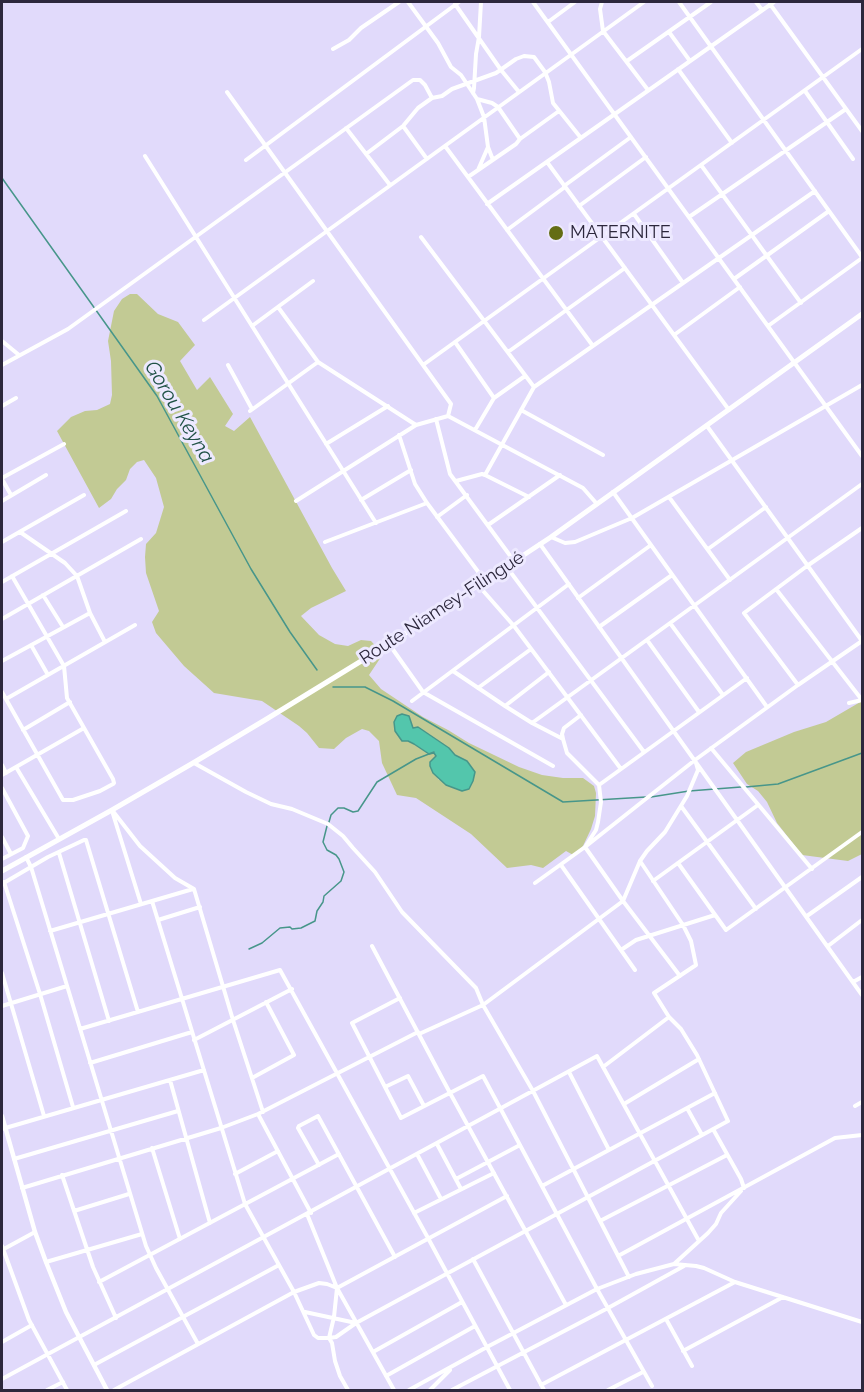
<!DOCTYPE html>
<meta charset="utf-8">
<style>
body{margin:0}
#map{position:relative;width:864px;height:1392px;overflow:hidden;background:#e1dafb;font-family:Raleway,sans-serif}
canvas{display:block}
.frame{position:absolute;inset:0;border:3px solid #2c273c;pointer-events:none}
</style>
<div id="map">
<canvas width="864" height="1392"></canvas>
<div class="frame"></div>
</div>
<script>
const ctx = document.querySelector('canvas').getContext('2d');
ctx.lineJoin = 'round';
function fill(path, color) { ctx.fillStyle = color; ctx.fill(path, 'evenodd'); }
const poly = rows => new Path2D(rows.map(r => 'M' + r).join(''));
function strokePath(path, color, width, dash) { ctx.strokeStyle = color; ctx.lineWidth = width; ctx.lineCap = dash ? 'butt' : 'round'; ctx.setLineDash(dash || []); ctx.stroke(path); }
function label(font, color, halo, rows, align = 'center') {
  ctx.font = font + ' Raleway,sans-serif'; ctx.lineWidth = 6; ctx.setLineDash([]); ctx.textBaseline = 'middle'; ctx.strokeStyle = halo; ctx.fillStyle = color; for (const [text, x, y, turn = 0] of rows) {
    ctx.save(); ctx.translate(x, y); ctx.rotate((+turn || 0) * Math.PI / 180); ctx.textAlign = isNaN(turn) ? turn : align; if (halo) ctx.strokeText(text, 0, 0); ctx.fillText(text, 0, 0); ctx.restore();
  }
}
fill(poly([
 [130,294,137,294,158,314,178,322,195,345,180,361,197,390,210,377,233,414,225,426,234,431,250,417,332,568,346,591,311,608,301,616,319,635,335,644,348,646,361,640,371,641,383,654,369,675,381,689,423,717,448,730,469,743,519,767,542,775,563,778,583,778,594,786,596,793,595,816,591,829,583,846,575,856,566,851,543,868,531,865,507,868,471,834,416,798,397,795,382,763,379,741,369,731,362,729,346,738,334,749,319,748,307,733,299,726,262,701,214,693,184,666,156,633,152,622,159,611,146,573,145,557,146,544,156,533,164,507,156,478,144,460,137,462,130,469,126,480,117,489,111,499,99,508,57,431,71,417,85,411,97,410,110,404,112,395,111,361,108,341,114,311,122,299],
 [411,722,413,728,418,727,449,748,455,755,439,780,430,767,436,756,434,752,429,754,414,744,408,741,402,741,400,737],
 [862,701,862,854,848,861,802,855,777,823,767,802,758,791,747,784,733,763,746,752,794,732,826,722]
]), '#c2ca94');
const water = poly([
 [402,714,409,716,413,728,418,727,449,748,455,755,467,761,475,772,473,781,469,789,462,791,446,785,433,773,430,766,430,762,436,756,434,753,429,754,414,744,408,741,402,741,395,731,394,722,397,716,402,714]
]);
fill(water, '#53c6ac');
strokePath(water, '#47968a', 1.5);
strokePath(poly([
 [2,178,157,396,251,569,290,632,317,670],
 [333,687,365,687,393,701,563,802,646,797],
 [746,787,778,784,862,753],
 [651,797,689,791,741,787],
 [329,822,331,815,338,808,344,808,353,812,358,811,377,782,416,759,434,752],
 [249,949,262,943,280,928,290,927,292,929,301,928,315,921,317,911,323,902,324,896,341,881,344,872,339,859,336,855,327,850,323,842,327,826]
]), '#47968a', 1.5);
strokePath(poly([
 [408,2,438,43,451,67,461,75,477,99,484,117,488,147,478,170],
 [533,2,862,456],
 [602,2,600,9,603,31,648,90],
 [679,2,862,257],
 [756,2,762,10],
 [455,4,501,70,519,92],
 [770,4,862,131],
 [548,22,575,2],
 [669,32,690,61],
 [333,49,349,40,361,28,399,2],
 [627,61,711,2],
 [678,69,732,143],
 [805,91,853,159],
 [227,92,451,404,448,416],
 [473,93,474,88,476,54,479,37,481,2],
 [477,99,492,103,498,107,520,139],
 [403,126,427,159],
 [346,128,390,185],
 [445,146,593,346],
 [488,147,493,160],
 [366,154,403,126,418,108,432,98,442,96,452,89,496,73,516,59,524,56,534,57,545,72,549,82,553,103,581,138],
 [145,156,376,523],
 [246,160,459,2],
 [547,162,729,410],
 [701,165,801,303],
 [468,177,516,144,520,139,559,111],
 [564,186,631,137],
 [487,204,774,2],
 [579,206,646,157],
 [634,214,683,283],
 [689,217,846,109],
 [507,230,565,187],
 [421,237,534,387],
 [734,279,829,211],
 [278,307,318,362,416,425,448,416,583,488,597,504],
 [204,320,644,2],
 [252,326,313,281],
 [768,326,862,258],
 [674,335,740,287],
 [2,341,19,355],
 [455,342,494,398],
 [508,352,625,268],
 [2,365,68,329,413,80,420,80,425,85,432,98],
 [228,365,252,409],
 [423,365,862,49],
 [2,406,16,398],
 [521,410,603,455],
 [250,411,318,362],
 [436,419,450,474,514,561],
 [475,430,494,398,525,376],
 [399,435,415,484,427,503,485,581],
 [326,444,388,406],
 [485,475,534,387,815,191],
 [2,478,64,444],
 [2,479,11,495],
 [456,481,482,474,485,475,529,497],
 [613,492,767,707],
 [669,497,730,580],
 [361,500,411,470],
 [2,501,46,475],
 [296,501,416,425],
 [437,517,467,495],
 [488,525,560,475],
 [20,532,65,563,77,576,90,613,105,642],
 [551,537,565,543,575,542,632,518,862,385],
 [2,542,84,495],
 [325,542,427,503],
 [540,544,862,995],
 [708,549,766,507],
 [506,566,644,752],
 [2,582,126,511],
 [478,585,514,626,621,769],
 [776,589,862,700,849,703],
 [43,595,63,627],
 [578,598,651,545],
 [2,619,141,539],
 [670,623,723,695],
 [599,627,672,575],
 [647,640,699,712],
 [389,644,423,692,553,766],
 [31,645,48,675],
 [2,661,90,613],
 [453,671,505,706,532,723,563,739,567,753,599,785,601,802,598,822,596,830,585,847,623,901,680,976],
 [798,685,744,613,807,566,862,528],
 [478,688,531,649],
 [2,692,63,800,73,800,100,791,113,784,114,783,113,779,67,698,64,666,12,576],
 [6,699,135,625],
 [412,701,569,584],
 [505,706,549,672],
 [532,723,862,484],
 [23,730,70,702],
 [563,739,562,734,564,728,581,715],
 [711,748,812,869],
 [194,763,246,792,271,804,292,809,328,824,343,836,353,848,375,872,402,912,476,988,483,1005,533,1091,629,1277],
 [2,765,6,773],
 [16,767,59,839],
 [2,775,84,728],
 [599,785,747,678],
 [2,788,28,836,23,848,2,859],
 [681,806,756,909],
 [112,810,140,846,175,878,194,889,233,1020,263,1112],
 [113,814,141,904],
 [2,837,11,854],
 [59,853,109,1021],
 [26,857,31,867,146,1246,156,1268,198,1344],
 [678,863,726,930,862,832],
 [561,865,635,970],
 [653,881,758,805],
 [4,882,40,994,73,1107],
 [535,883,585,847,695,760,798,685,862,641,707,426],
 [2,884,48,857,84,840,86,840,138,1012],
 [152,901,245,1204,294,1292,314,1335,318,1338,329,1338,332,1343,335,1361,340,1376,348,1390],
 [807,916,862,877],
 [158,920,200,907],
 [50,931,193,889],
 [372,946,450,1093,566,1305],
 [828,946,862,920],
 [621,950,636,940,715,915],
 [2,973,44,1116],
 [853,982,862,977],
 [400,998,352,1023,401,1118,483,1076,597,1289,652,1386],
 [2,1006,67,986],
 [80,1029,280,970,428,1238,510,1390],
 [419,1034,483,1005,623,901,640,861,647,851,665,832,687,796,698,770,696,763],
 [194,1040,292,989],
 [90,1063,192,1032],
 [603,1067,669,1017],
 [569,1072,609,1150],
 [252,1078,294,1055,266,1002],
 [170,1080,210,1223],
 [385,1087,408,1076,424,1106],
 [624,1104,699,1059],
 [855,1106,862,1102],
 [687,1108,702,1135],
 [258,1114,311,1213],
 [2,1129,204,1070],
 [713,1129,741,1179,744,1188],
 [437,1144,461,1189],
 [152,1148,180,1239],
 [417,1154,441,1199],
 [14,1159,178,1111],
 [319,1165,298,1128,299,1126,318,1116,395,1257],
 [235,1174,278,1151],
 [62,1175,93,1267,116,1318],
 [456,1179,520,1145],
 [542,1186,715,1093],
 [22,1188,221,1128,258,1114,418,1032],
 [74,1211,129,1194],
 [414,1213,494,1173],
 [307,1214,337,1288,394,1390],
 [600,1221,727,1155],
 [2,1246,29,1320,67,1390],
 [2,1250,35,1232],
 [618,1256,835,1138,862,1135],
 [473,1259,544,1390],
 [46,1262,142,1234],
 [674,1264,708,1233,716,1224,721,1213,741,1191],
 [99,1282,339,1154],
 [337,1288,334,1317,329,1338,336,1337,356,1323,728,1121,697,1055,681,1029,669,1017,654,993,696,965,691,941,683,925,640,861],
 [305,1312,356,1323],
 [666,1319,692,1366],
 [2,1342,32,1325],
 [683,1351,783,1297],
 [373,1352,462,1302],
 [94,1365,279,1265],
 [386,1376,475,1326],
 [2,1379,597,1056,699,1241],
 [541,1385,735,1282],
 [47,1390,63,1382],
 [114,1390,294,1292,319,1283,327,1284,337,1288,507,1196],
 [409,1390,487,1347,597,1289,636,1274,674,1264,696,1266,704,1268,735,1282,862,1322],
 [430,1390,450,1370],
 [452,1390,608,1308,684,1266],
 [608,1390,643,1372]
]), '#fff', 4);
strokePath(poly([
 [2,1116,35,1232,46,1262,66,1312,107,1390]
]), '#fff', 4.5);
strokePath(poly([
 [2,871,112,810,193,763,265,720,389,644,551,537,862,314]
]), '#fff', 5);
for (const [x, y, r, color] of [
 [556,233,8,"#646d14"]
]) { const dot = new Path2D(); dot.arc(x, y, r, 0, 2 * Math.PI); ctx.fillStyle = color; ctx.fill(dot); strokePath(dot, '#ede9ff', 2); }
label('18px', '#2c273c', '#ede9ff', [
 ["MATERNITE",570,233]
], 'left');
label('18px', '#2c273c', '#ede9ff', [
 ["Route Niamey-Filingué",442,608,-33]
]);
label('italic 20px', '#215247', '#ede9ff', [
 ["Gorou Keyna",179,412,59]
]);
</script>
